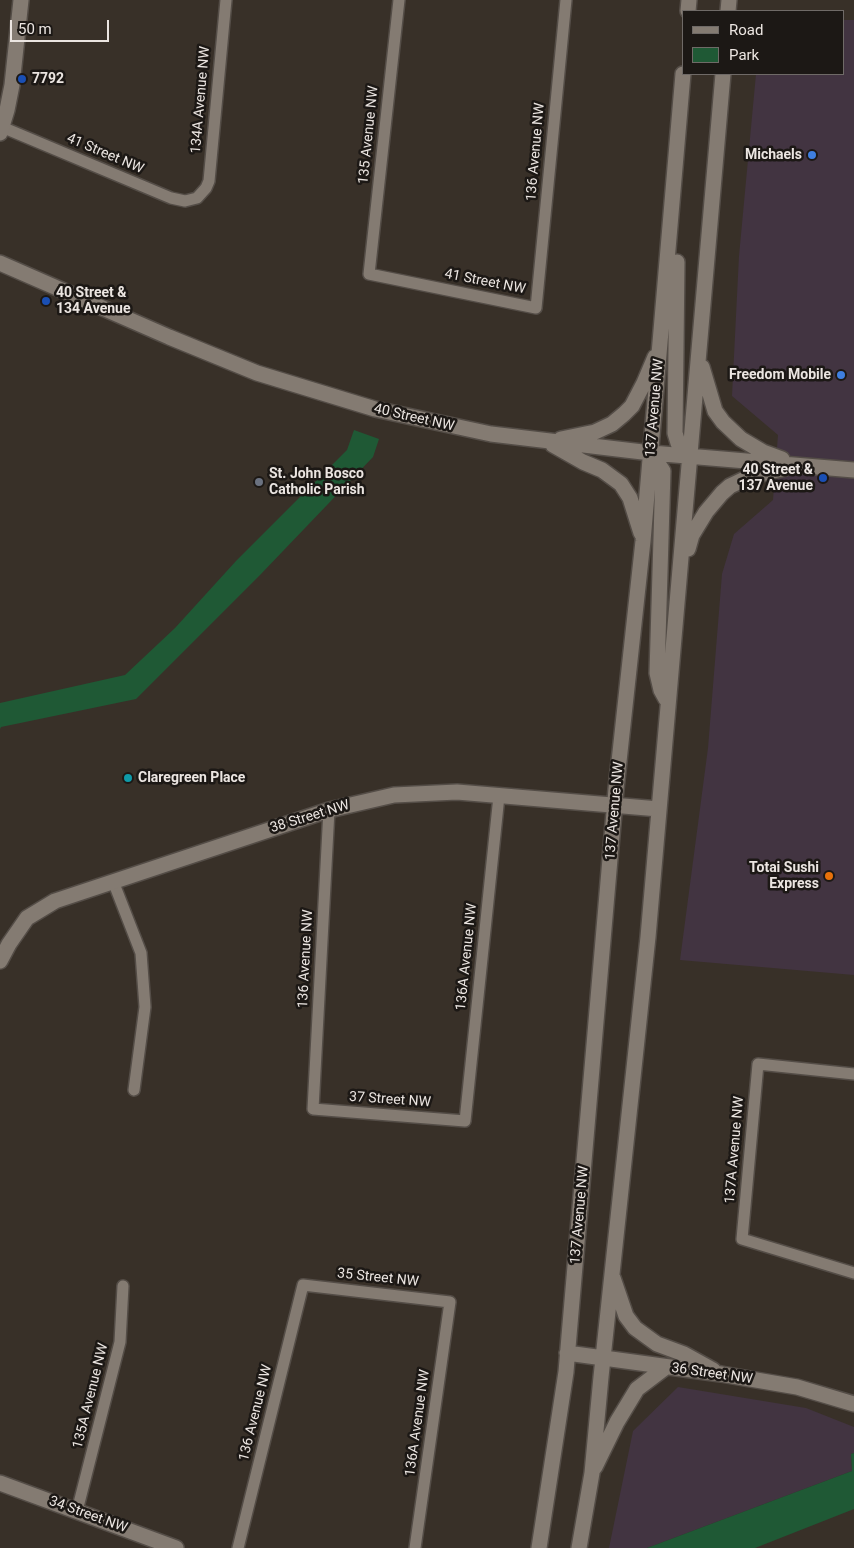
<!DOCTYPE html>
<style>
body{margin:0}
#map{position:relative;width:854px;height:1548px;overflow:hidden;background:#383028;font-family:Roboto,sans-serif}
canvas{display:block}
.legend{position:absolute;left:682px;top:10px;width:162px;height:65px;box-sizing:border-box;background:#1c1815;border:1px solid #6f6a67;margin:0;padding:6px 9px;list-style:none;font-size:15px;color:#ebe5e1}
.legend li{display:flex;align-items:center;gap:10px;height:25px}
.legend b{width:25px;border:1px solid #6f6a67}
.scale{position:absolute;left:10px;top:20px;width:99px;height:22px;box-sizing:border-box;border:2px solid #ebe5e1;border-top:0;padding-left:6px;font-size:15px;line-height:18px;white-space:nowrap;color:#ebe5e1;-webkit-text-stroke:4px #1c1815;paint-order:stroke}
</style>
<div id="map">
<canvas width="854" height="1548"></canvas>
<ul class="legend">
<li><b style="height:6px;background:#847b72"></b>Road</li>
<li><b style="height:14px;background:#1f5935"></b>Park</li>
</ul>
<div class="scale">50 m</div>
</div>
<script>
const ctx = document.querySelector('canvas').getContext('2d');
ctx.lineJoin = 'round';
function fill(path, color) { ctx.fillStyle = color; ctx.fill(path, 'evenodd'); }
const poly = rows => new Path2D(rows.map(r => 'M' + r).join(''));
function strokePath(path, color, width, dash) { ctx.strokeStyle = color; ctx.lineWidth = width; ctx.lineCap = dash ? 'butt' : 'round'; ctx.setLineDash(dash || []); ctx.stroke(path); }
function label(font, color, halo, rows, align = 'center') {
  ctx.font = font + ' Roboto,sans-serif'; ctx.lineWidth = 5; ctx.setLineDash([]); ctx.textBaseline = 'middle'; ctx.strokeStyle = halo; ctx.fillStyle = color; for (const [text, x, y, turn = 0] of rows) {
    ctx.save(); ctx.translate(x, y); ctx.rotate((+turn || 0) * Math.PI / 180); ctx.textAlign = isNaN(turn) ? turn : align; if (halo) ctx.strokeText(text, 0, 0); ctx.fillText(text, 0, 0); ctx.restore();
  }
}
fill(poly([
 [843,20,854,20,854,975,680,960,708,748,722,574,734,534,773,500,778,435,732,396,739,256,756,74,843,74],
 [678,1387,806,1408,854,1427,854,1453,851,1454,852,1471,647,1548,609,1548,633,1431]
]), '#423441');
fill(poly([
 [354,430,379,439,373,457,261,574,136,699,1,727,0,729,0,703,125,675,175,628,236,561,347,450],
 [854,1453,854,1509,755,1548,647,1548,852,1471,851,1454]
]), '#1f5935');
const street = poly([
 [399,0,369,274,536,308,566,0],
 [2,127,171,198,185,201,197,198,206,188,209,181,226,0],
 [329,810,313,1109,465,1121,499,796],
 [113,881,141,953,145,1007,134,1090],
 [854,1074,758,1064,742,1239,854,1273],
 [77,1511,120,1342,123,1286],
 [238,1548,303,1285,450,1302,415,1548]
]);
const secondary = poly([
 [688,11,689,0],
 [728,11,729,0],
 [0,133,7,110,12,85,21,0],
 [677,262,675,433,678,443,690,455],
 [0,263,169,337,257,373,375,409,491,434,651,453,854,470],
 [702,367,715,411,723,422,741,439,763,452,782,459],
 [561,439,595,432,612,424,624,414,632,406,644,383,655,357],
 [553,445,583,462,602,470,621,484,630,498,641,533],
 [651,453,663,471,657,673,661,690,666,699],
 [688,549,692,535,706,512,722,493,730,486,749,477,785,468],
 [0,961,9,944,27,918,55,901,329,810,394,795,457,792,659,809],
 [613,1278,626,1316,635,1328,657,1344,684,1354,713,1370],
 [567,1353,721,1374,797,1387,854,1404],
 [595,1467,617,1422,637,1389,666,1367],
 [0,1483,176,1548],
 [539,1548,566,1372,569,1336,616,789,643,541,683,74],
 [579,1548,592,1473,601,1377,648,937,723,74]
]);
strokePath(street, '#544d47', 14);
strokePath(secondary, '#544d47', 18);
strokePath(street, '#847b72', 11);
strokePath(secondary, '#847b72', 15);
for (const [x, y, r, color] of [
 [22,79,5,"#1a4fb4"],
 [812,155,5,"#3f7fe0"],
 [46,301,5,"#1a4fb4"],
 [841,375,5,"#3f7fe0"],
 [823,478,5,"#1a4fb4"],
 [259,482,5,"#6b7280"],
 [128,778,5,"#0f9aa8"],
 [829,876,5,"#e8710a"]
]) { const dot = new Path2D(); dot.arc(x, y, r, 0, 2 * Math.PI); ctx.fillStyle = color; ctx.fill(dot); strokePath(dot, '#1c1815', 2); }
label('bold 14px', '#ebe5e1', '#1c1815', [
 ["7792",32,79],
 ["Michaels",802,155,"right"],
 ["40 Street &",56,293],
 ["134 Avenue",56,309],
 ["Freedom Mobile",831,375,"right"],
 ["40 Street &",813,470,"right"],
 ["137 Avenue",813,486,"right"],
 ["St. John Bosco",269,474],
 ["Catholic Parish",269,490],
 ["Claregreen Place",138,778],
 ["Totai Sushi",819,868,"right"],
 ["Express",819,884,"right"]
], 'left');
label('14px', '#ebe5e1', '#1c1815', [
 ["134A Avenue NW",201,100,-85],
 ["135 Avenue NW",369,135,-84],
 ["136 Avenue NW",536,152,-85],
 ["41 Street NW",105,154,23],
 ["41 Street NW",485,282,11],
 ["137 Avenue NW",655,408,-85],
 ["40 Street NW",414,418,13],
 ["137 Avenue NW",615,811,-85],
 ["38 Street NW",310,817,-17],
 ["136A Avenue NW",467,957,-84],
 ["136 Avenue NW",306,959,-87],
 ["37 Street NW",390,1100,4],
 ["137A Avenue NW",735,1150,-85],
 ["137 Avenue NW",580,1215,-85],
 ["35 Street NW",378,1278,6],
 ["36 Street NW",712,1374,8],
 ["135A Avenue NW",91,1396,-76],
 ["136 Avenue NW",256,1413,-76],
 ["136A Avenue NW",418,1423,-82],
 ["34 Street NW",88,1515,20]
]);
</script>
